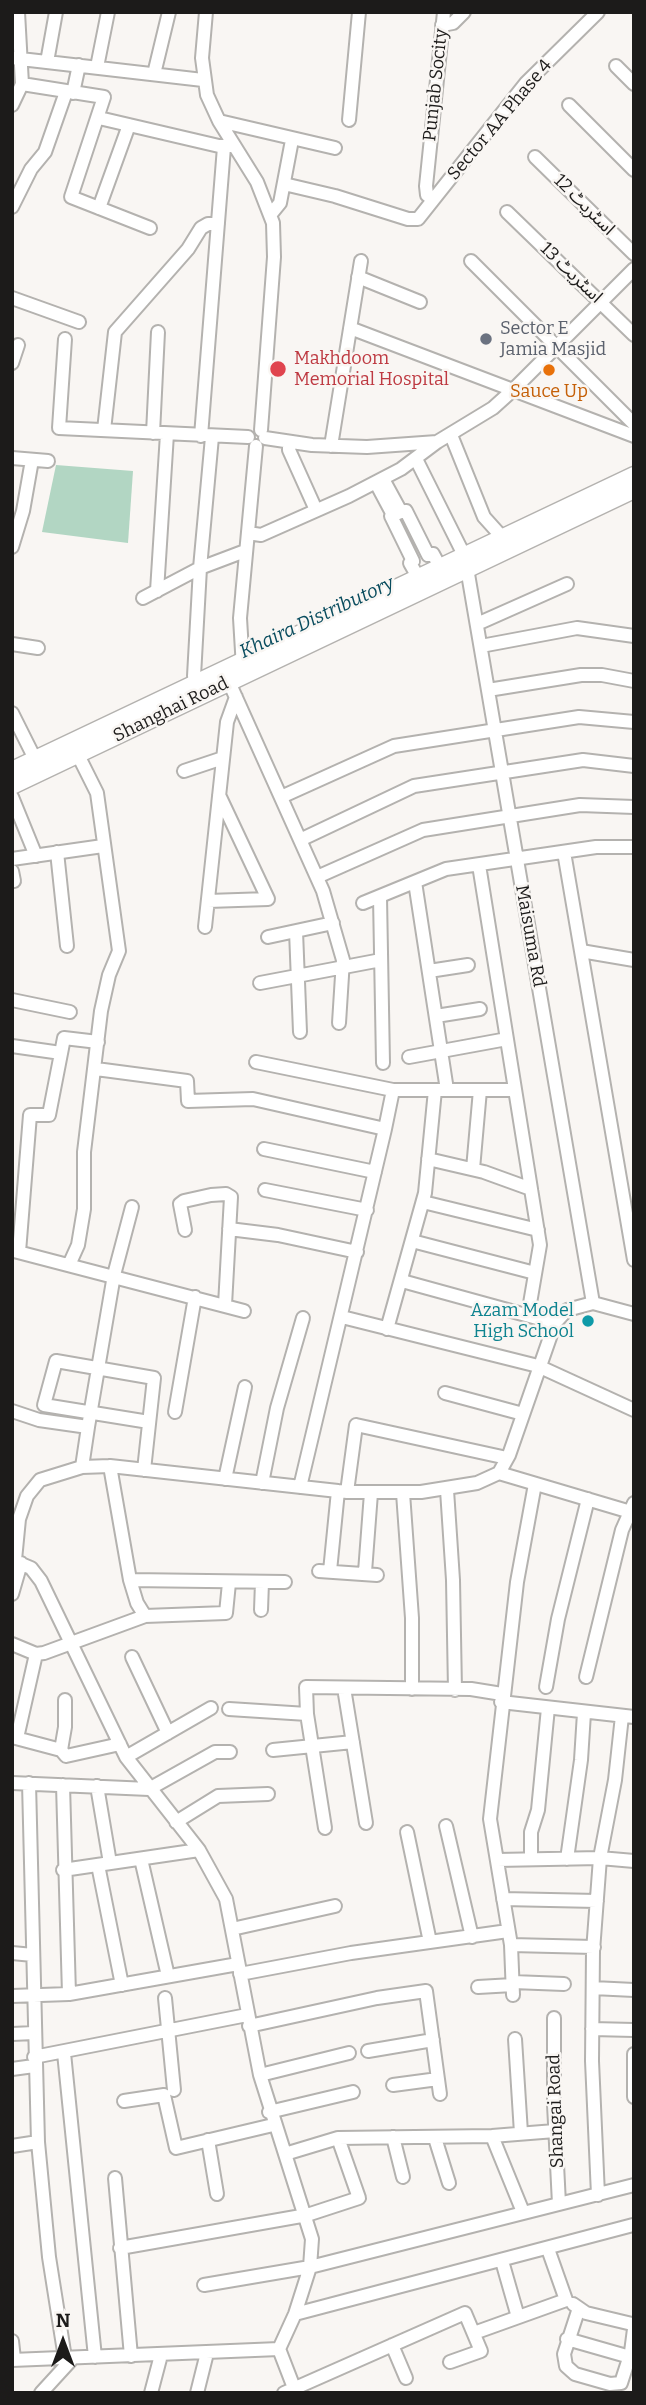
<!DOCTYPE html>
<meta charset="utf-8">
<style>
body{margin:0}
#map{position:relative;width:646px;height:2405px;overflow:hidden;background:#f9f6f3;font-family:Bitter,serif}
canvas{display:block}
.frame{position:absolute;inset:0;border:14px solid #1c1b1a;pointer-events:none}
.north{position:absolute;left:28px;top:2307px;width:70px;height:70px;-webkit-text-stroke:5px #f9f6f3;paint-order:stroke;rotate:0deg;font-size:19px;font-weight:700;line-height:28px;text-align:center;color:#1c1b1a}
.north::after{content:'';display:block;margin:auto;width:24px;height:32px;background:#1c1b1a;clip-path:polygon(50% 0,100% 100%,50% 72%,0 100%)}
</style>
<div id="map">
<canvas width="646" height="2405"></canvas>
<div class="frame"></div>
<div class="north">N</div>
</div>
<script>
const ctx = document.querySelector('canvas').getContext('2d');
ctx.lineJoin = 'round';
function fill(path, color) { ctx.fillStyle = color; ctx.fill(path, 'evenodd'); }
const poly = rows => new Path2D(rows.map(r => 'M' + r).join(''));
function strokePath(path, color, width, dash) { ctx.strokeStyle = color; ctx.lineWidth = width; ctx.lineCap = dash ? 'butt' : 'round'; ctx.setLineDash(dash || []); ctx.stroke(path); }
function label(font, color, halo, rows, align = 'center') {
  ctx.font = font + ' Bitter,"Noto Sans Arabic",serif'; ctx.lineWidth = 5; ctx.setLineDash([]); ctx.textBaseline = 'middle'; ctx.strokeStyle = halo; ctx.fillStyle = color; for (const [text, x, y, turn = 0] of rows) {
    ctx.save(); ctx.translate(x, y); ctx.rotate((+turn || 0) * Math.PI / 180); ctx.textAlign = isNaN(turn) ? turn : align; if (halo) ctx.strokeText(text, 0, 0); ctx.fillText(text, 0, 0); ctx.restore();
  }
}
fill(poly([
 [56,465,133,471,128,543,42,532]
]), '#b2d6c3');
const minor = poly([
 [206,12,202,58,207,95,219,121,257,182,273,223,274,257,261,430],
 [442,25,453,23,464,12],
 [12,58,203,80],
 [47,62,56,12],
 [616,66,634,84],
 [97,67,108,12],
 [154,74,169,12],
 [22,84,104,97,71,197,150,228],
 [73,93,79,65],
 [12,105,22,84,18,12],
 [569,105,634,170],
 [99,118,219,146,230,146],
 [349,120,359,12],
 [219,121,335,148],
 [535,157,634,254],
 [284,184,335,196,408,219,418,219,526,83,598,12],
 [433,200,427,195,426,186,444,12],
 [12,207,31,169,45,152,66,92],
 [99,208,129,125],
 [507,212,634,335],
 [271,214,280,203,292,140],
 [471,261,634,424],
 [358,277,420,302],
 [12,298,79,322],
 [350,328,634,436],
 [65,339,59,428,248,437],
 [12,363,18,345],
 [104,430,115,332,188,249,201,228,208,224,218,224],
 [153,433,158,332],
 [451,435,484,517,502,537],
 [201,436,224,147],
 [265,438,312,445,367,447,437,442,493,408,514,389,634,269],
 [289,442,289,450,316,510],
 [331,446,361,261],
 [12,458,48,461],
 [416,459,464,555],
 [383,479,401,512,406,511,428,555,433,554,440,567],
 [376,483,392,513],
 [401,512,391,516,413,561,410,563,418,577],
 [248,533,261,535,349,496,401,469,437,442],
 [12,547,23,511,32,460],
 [467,568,593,1303],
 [157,591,167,434],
 [143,598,200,568,245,551],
 [477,624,567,584],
 [12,644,38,648],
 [481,646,577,628,634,636],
 [243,668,240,618,256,446],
 [197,682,194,676,200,568,212,437],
 [229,682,323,891,343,960,339,1023],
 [488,690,581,675,602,675,634,681],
 [12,713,35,759],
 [184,771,223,758],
 [12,797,36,856],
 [281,797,394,746,579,717,634,722],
 [300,840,414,786,583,760,634,766],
 [57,852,67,946],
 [564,852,634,1260],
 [12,859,103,846],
 [479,865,540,1245,528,1315],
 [12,871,14,881],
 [317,877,423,830,580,805,634,807],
 [415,882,447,1090],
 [380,897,383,1063],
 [208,901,268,899,219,795],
 [363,903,446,869,596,847,634,847],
 [205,927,227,722,236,697],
 [296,931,300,1032],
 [268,937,333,923],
 [581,951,634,960],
 [429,971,468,965],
 [260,983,381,960],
 [12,1000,70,1012],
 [436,1016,480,1009],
 [12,1046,61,1053],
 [409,1057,507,1039],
 [256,1062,393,1090,515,1090],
 [96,1069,187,1081,188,1101,253,1099,385,1129,393,1090],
 [264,1149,375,1172],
 [428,1159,484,1172,531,1189],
 [473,1169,480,1090],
 [265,1190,367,1210],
 [423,1202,538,1230],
 [229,1229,278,1235,357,1252],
 [185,1230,180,1204,184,1201,211,1195,226,1194,231,1197,225,1305],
 [412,1241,535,1273],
 [14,1251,244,1311],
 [19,1252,30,1115,49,1115,64,1038,98,1042],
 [69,1265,78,1245,84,1209,84,1152,101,1011,109,975,119,951,97,793,78,755],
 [402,1281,555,1323],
 [342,1317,538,1366,634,1410],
 [387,1329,425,1193,435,1090],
 [445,1393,523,1414],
 [12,1411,39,1420,88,1427,82,1467],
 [175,1412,195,1297],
 [88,1427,114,1275,132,1207],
 [110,1466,130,1580,137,1603,145,1616,226,1613,229,1583],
 [144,1470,154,1378,56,1361,44,1405,149,1422],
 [499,1473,634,1513],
 [225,1479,245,1387],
 [262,1483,277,1408,303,1318],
 [535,1484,517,1582,490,1819,511,1945,594,1947],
 [300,1487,385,1129],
 [447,1490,453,1580,455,1690],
 [347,1492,356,1425,507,1458],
 [403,1493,412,1618,412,1689],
 [12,1560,31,1568,41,1581,126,1757,199,1850,226,1899,260,2075,312,2239,310,2267,295,2314,279,2349,296,2393],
 [15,1560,19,1519,27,1496,40,1480,82,1467,110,1466,347,1492,421,1492,477,1483,499,1473,509,1455,555,1323,567,1310,593,1303,634,1314],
 [319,1571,377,1575],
 [330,1571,338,1491],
 [365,1572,371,1493],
 [130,1580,285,1582],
 [12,1594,21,1563],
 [261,1610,262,1582],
 [12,1644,36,1654,44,1653,145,1616],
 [132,1657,168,1733],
 [586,1677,622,1530,634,1503],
 [546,1687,558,1619,588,1499],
 [344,1688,366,1823],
 [501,1702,634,1717],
 [229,1709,307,1714],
 [622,1716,615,1780,600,1858,634,1861],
 [12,1737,61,1750,66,1756,120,1744],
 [17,1738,36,1654],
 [61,1750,65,1727,65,1700],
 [273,1750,353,1742],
 [126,1757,211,1708],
 [12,1783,149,1789,215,1752,230,1752],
 [29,1783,38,2142,49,2257,65,2358],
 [63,1785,69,1994],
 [97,1786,110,1863],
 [176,1822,218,1796,268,1794],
 [446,1826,472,1937],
 [325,1828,307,1714,306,1687,471,1689,502,1694],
 [407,1832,430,1942],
 [141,1859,168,1976],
 [531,1859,531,1832,538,1810,548,1708],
 [567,1859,581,1760,584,1713],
 [497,1860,600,1858,593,1951,592,2061,598,2195],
 [98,1865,122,1985],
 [63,1870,199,1850],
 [503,1899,597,1901],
 [232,1929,335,1906],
 [511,1945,513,1995],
 [12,1953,33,1955],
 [240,1974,351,1953,508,1931],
 [513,1982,564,1984],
 [478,1987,513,1985],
 [593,1988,634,1990],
 [12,1996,69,1994,238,1964],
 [165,1998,174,2090],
 [554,2018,554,2104,559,2204],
 [249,2026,377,1998,426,1991,440,2094],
 [592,2029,634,2030],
 [12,2034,34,2033],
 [515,2039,521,2133],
 [368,2051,433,2040],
 [64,2053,95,2357],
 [634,2054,634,2097],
 [34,2057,247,2015],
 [12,2069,34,2066],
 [260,2075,349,2053],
 [393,2085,438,2079],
 [124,2101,164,2095,176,2148,273,2125],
 [269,2112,353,2092],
 [492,2136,523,2212],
 [393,2137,403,2177],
 [435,2138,449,2183],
 [208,2140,217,2194],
 [12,2146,38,2142],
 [285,2154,338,2138,492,2136,555,2131],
 [115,2178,131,2356],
 [120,2248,307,2215,359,2198,338,2138],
 [502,2261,518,2317],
 [204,2285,310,2267,634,2185],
 [573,2304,586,2313,632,2324,634,2328],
 [579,2308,564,2354,566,2366,575,2374,610,2384,621,2383,631,2352,634,2329],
 [295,2314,633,2225],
 [474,2333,566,2300,548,2249],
 [567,2339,630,2357],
 [12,2341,14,2359],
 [392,2345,406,2378],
 [12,2360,279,2349],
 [41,2393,73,2358],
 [151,2393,161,2355],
 [197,2393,207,2353],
 [284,2393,465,2313,481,2351,450,2362]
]);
const major = poly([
 [12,770,634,475],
 [12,786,634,490]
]);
strokePath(minor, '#b4b2af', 16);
strokePath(major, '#b4b2af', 19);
strokePath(minor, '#fff', 12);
strokePath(major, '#fff', 16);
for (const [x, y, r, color] of [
 [486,339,7,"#6b7280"],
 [278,369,9,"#e0444e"],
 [549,370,7,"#e8710a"],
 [588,1321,7,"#0f9aa8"]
]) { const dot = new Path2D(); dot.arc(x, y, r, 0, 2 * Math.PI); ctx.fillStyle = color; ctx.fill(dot); strokePath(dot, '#f9f6f3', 2.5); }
label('18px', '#1c1b1a', '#f9f6f3', [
 ["Punjab Socity",436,85,-84],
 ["Sector AA Phase 4",500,120,-50],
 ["اسٹریٹ 12",584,205,45],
 ["اسٹریٹ 13",571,273,44],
 ["Shanghai Road",171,710,-26],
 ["Maisuma Rd",530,936,80],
 ["Shangai Road",556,2111,-92]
]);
label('18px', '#5b616d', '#f9f6f3', [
 ["Sector E",500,329],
 ["Jamia Masjid",500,350]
], 'left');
label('18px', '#be3a42', '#f9f6f3', [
 ["Makhdoom",294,359],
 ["Memorial Hospital",294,380]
], 'left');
label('18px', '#c56008', '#f9f6f3', [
 ["Sauce Up",549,392]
]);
label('18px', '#0d838f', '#f9f6f3', [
 ["Azam Model",574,1311],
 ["High School",574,1332]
], 'right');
label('italic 19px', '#094c5e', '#f9f6f3', [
 ["Khaira Distributory",317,618,-25]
]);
</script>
